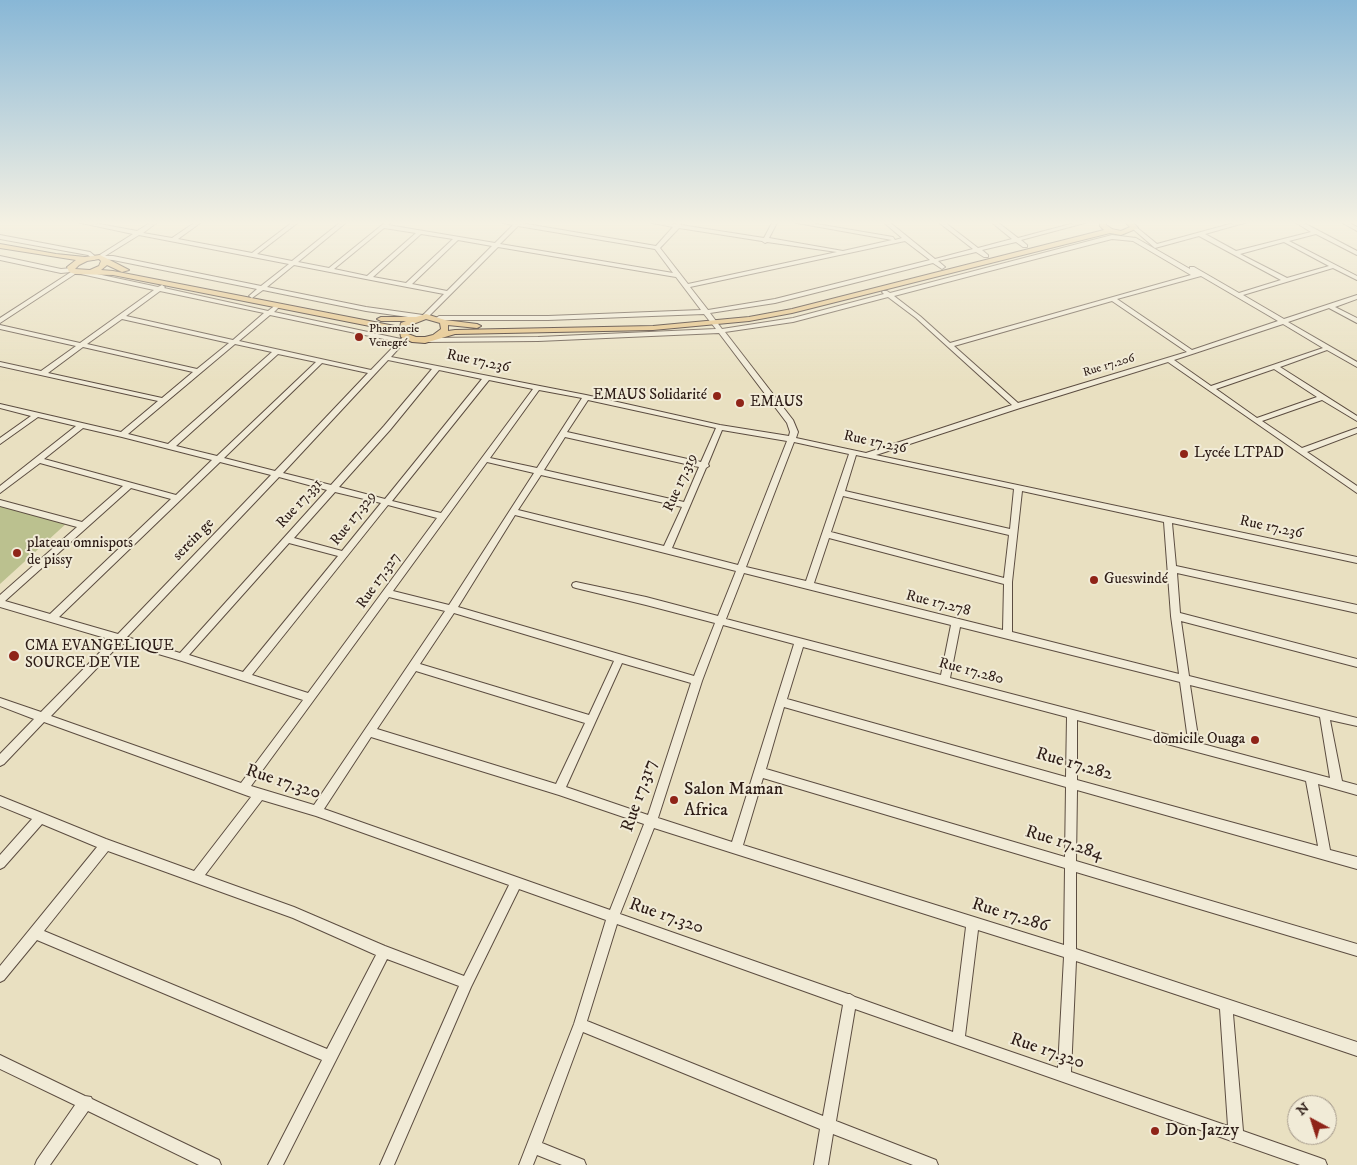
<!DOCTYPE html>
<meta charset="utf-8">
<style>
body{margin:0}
#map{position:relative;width:1357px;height:1165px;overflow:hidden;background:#e9e0c1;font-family:"IM FELL DW Pica",serif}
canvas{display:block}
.north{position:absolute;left:1287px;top:1095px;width:50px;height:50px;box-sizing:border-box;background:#f1ebd7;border:1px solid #a3988a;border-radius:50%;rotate:320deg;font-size:14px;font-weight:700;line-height:20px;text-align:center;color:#2d1c16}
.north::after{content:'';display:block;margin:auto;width:18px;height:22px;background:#8f2418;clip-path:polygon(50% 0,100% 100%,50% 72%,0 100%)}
</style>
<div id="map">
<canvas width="1357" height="1165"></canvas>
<div class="north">N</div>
</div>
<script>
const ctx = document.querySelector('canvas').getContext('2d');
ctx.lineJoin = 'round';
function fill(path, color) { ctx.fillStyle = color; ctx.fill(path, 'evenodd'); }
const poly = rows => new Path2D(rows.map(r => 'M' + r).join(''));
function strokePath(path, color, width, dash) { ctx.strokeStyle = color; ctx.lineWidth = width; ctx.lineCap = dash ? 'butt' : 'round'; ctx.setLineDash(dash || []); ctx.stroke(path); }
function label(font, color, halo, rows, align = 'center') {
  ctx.font = font + ' "IM FELL DW Pica",serif'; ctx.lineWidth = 4; ctx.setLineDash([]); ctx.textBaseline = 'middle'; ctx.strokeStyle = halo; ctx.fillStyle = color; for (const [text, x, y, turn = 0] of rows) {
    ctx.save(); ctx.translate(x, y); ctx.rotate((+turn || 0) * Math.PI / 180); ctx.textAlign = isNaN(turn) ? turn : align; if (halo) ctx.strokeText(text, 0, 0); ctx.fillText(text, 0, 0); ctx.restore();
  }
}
fill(poly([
 [0,506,68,522,0,584]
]), '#bbc18f');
const minor = poly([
 [72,221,84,221,137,231,153,221,159,221,143,233,172,238,197,221,203,221,178,239,252,253,294,221,300,221,257,254,292,261,342,221,348,221,298,262,329,268,387,221,390,223,388,225,495,243,513,225,495,221,515,222,521,221,521,223,656,246,673,227,643,221,658,221,676,224,679,222,681,223,681,225,764,238,773,221,778,221,769,238,843,251,892,240,786,221,799,221,893,237,895,240,902,238,882,221,888,221,935,259,973,249,937,221,943,221,978,248,1012,239,990,221,996,221,1018,238,1082,221,1092,221,1021,240,1027,245,1027,247,1023,247,1016,242,982,250,988,255,988,257,984,257,976,252,938,261,945,267,942,269,933,263,775,303,710,313,722,329,793,318,884,294,882,292,883,291,887,291,890,293,1112,235,1136,238,1190,269,1190,267,1194,267,1239,293,1281,280,1199,236,1155,248,1133,229,1133,227,1135,226,1157,244,1241,221,1251,221,1205,234,1236,251,1311,232,1293,221,1300,221,1357,251,1357,255,1355,254,1316,234,1289,241,1357,276,1357,280,1333,268,1243,295,1284,319,1357,295,1357,299,1335,307,1357,318,1357,323,1329,308,1288,322,1357,362,1357,367,1327,350,1280,367,1357,416,1357,421,1322,400,1262,421,1302,448,1357,428,1357,433,1307,452,1357,486,1357,493,1168,362,1020,408,876,455,1357,557,1357,563,1172,523,1176,566,1357,605,1357,613,1177,573,1180,613,1357,659,1357,667,1181,621,1189,676,1357,718,1357,726,1330,720,1342,781,1357,785,1357,795,1318,784,1330,850,1357,857,1357,869,1077,790,1076,861,1357,944,1357,956,1076,872,1076,949,1357,1042,1357,1056,1233,1014,1243,1131,1320,1158,1325,1160,1327,1165,1300,1165,855,1009,836,1121,936,1160,938,1165,913,1165,833,1134,828,1165,814,1165,820,1129,583,1032,542,1143,584,1160,586,1165,562,1165,537,1155,533,1165,519,1165,574,1024,606,920,519,889,471,987,394,1165,380,1165,459,986,387,959,283,1165,268,1165,322,1060,37,940,4,980,0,982,0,966,97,847,42,824,4,867,0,869,0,855,32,819,0,806,0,796,106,839,194,871,251,797,44,722,4,764,0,766,0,754,34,719,0,706,0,698,41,712,112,640,0,607,0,595,77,527,0,506,0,500,82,522,123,486,40,463,0,493,0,486,76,426,38,417,0,444,0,438,31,416,0,408,0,404,121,432,158,401,0,366,0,362,41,371,76,346,0,329,0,325,80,343,154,290,81,274,80,273,83,271,158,287,162,285,165,287,164,288,268,311,277,304,280,306,274,312,401,339,404,336,408,336,408,338,391,357,586,395,720,425,789,436,790,432,787,423,719,333,538,341,425,342,422,340,425,338,538,337,716,329,704,314,548,320,439,320,436,318,439,316,548,316,701,310,676,277,498,247,428,317,422,319,366,311,263,290,252,298,249,296,257,289,113,260,100,259,97,257,98,256,133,234,72,221],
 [518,226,655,249,673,273,500,244,518,226],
 [384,228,416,233,367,276,334,269,384,228],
 [679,228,762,241,765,243,767,242,837,252,688,284,660,248,679,228],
 [421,234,453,239,406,283,373,277,421,234],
 [139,235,289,264,261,286,113,256,105,256,139,235],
 [1112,239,1133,241,1191,275,950,343,920,316,894,296,1112,239],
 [458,240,492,246,447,291,412,284,458,240],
 [905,241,930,260,775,299,708,310,690,287,905,241],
 [1284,242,1329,266,1287,278,1240,254,1284,242],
 [294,265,407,287,444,294,423,315,366,307,267,287,294,265],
 [1201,276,1278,321,1192,350,1117,299,1201,276],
 [160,291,264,313,233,340,126,316,160,291],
 [888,297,916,318,1012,405,866,453,796,438,798,432,793,420,725,332,793,322,888,297],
 [1112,301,1187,352,1018,403,954,346,1112,301],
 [270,315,398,342,371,370,239,341,270,315],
 [122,319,229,343,197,369,87,344,122,319],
 [1283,324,1323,348,1211,386,1174,360,1283,324],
 [235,344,272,352,168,444,128,434,235,344],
 [83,347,193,372,162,398,48,373,83,347],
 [278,354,316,362,217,456,176,446,278,354],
 [388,360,432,369,384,426,331,485,283,473,388,360],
 [322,363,368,373,275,471,224,458,322,363],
 [1274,369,1317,397,1257,418,1216,389,1274,369],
 [439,370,482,379,385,499,339,487,390,430,439,370],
 [489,380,533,389,441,513,392,501,489,380],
 [539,390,582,398,537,468,490,458,539,390],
 [588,400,716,428,701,462,567,432,588,400],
 [83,428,122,437,212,460,176,495,44,459,83,428],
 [722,430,787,441,738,565,672,548,706,468,709,466,708,464,722,430],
 [565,437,699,467,684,502,544,470,565,437],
 [794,442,849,454,806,581,746,567,794,442],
 [856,455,1014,489,1010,529,845,491,856,455],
 [220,462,271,475,118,634,59,617,220,462],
 [487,462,534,473,449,605,393,591,487,462],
 [541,475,682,507,664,546,518,510,541,475],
 [279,477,327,490,180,653,127,637,279,477],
 [131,488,171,499,50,614,5,601,131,488],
 [1022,491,1164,522,1171,616,1179,674,1012,632,1012,582,1022,491],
 [335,492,381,503,342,551,294,538,335,492],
 [843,496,1009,535,1004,578,831,532,843,496],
 [388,505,437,518,308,693,252,675,388,505],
 [515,515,736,571,718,616,646,597,576,582,573,583,572,585,573,587,576,588,646,605,715,623,694,676,458,607,515,515],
 [829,538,1004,584,1003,630,814,583,829,538],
 [289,543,338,556,243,672,189,655,289,543],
 [744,573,951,625,941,675,726,619,744,573],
 [389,597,445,611,314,805,251,786,389,597],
 [454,613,614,661,589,715,420,664,454,613],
 [723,625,794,644,732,842,658,818,702,681,723,625],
 [960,627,1180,682,1188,740,950,678,960,627],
 [121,643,182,661,303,700,241,783,51,716,121,643],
 [803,647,1067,717,1066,777,787,699,803,647],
 [622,663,691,683,648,815,566,787,622,663],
 [416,671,585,723,556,784,377,729,416,671],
 [1190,685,1320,717,1330,778,1199,743,1190,685],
 [784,707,1066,787,1065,857,766,769,784,707],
 [1077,720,1306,781,1318,846,1077,780,1077,720],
 [371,737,559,795,644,824,610,910,324,809,371,737],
 [763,778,1065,868,1064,945,743,845,763,778],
 [262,800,316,816,509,885,464,976,385,946,294,907,205,875,262,800],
 [654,828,966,927,953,1032,855,997,850,994,848,994,620,914,654,828],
 [108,851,293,918,376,955,327,1049,44,931,108,851],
 [617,924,843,1005,823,1116,587,1021,617,924],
 [978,930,1064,957,1058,1068,965,1036,978,930],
 [1076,961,1220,1009,1228,1126,1071,1072,1076,961],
 [1339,221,1346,221,1357,227,1357,231,1339,221],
 [0,235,90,252,97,258,94,260,88,255,0,239,0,235],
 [0,256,61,269,72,268,78,272,0,323,0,318,71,272,61,273,0,260,0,256],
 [0,1055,85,1096,91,1097,92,1099,219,1160,221,1165,199,1165,88,1111,50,1165,35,1165,37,1160,75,1105,0,1069,0,1055]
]);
const major = poly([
 [1100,221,1106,221,1106,225,1112,229,1121,231,1130,227,1124,221,1132,221,1138,228,1121,235,1110,233,792,313,749,321,653,330,455,334,425,343,412,342,401,337,400,332,113,275,75,274,69,272,67,267,76,260,0,248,0,244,56,254,85,257,100,255,129,270,122,272,107,265,101,270,113,271,400,327,401,323,406,321,381,321,377,319,381,317,416,317,426,314,445,320,477,324,481,326,477,328,448,325,448,331,455,330,653,326,749,317,792,309,1104,230,1100,226,1100,221],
 [99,259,101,261,99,266,90,270,75,269,79,265,87,261,99,259],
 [426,319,440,323,441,329,433,335,425,337,416,337,408,334,408,326,426,319]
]);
strokePath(minor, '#5c4d41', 2);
strokePath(major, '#2d1c16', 2);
fill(minor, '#f1ebd7');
fill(major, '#e4c080');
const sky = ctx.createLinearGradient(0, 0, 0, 384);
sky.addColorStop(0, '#88b7d6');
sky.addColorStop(0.58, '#f5f1e3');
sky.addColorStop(1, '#f5f1e300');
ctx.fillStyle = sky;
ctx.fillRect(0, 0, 1357, 384);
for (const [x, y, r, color] of [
 [359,337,5,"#8f2418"],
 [717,396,5,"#8f2418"],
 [740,403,5,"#8f2418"],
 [1184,454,5,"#8f2418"],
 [17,553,5,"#8f2418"],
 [1094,580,5,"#8f2418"],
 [14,656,6,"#8f2418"],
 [1255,740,5,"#8f2418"],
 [674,800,5,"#8f2418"],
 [1155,1131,5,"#8f2418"]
]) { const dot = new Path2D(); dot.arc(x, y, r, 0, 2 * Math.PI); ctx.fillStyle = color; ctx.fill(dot); strokePath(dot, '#f1ebd7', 2); }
label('12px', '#2d1c16', '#f1ebd7', [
 ["Pharmacie",369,330],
 ["Venegré",369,344]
], 'left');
label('12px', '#2d1c16', '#f1ebd7', [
 ["Rue 17.206",1109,366,-17]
]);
label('15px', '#2d1c16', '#f1ebd7', [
 ["Rue 17.236",478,362,12],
 ["Rue 17.236",875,443,12],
 ["Rue 17.319",681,483,-66],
 ["Rue 17.331",300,504,-48],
 ["Rue 17.329",354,519,-52],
 ["Rue 17.236",1271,528,12],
 ["serein ge",194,540,-46],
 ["Rue 17.327",379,581,-55],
 ["Rue 17.278",938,604,14],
 ["Rue 17.280",971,672,15]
]);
label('15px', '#2d1c16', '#f1ebd7', [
 ["EMAUS Solidarité",707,396,"right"],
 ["EMAUS",750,403],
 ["Lycée LTPAD",1194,454],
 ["plateau omnispots",27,544],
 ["de pissy",27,561],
 ["Gueswindé",1104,580],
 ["CMA EVANGELIQUE",25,647],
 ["SOURCE DE VIE",25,664],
 ["domicile Ouaga",1245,740,"right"]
], 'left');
label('18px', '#2d1c16', '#f1ebd7', [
 ["Rue 17.282",1074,765,16],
 ["Rue 17.320",283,783,18],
 ["Rue 17.317",640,796,-71],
 ["Rue 17.284",1064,844,17],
 ["Rue 17.286",1010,916,17],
 ["Rue 17.320",666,917,19],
 ["Rue 17.320",1047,1052,19]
]);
label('18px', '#2d1c16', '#f1ebd7', [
 ["Salon Maman",684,790],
 ["Africa",684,811],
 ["Don Jazzy",1165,1131]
], 'left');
</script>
